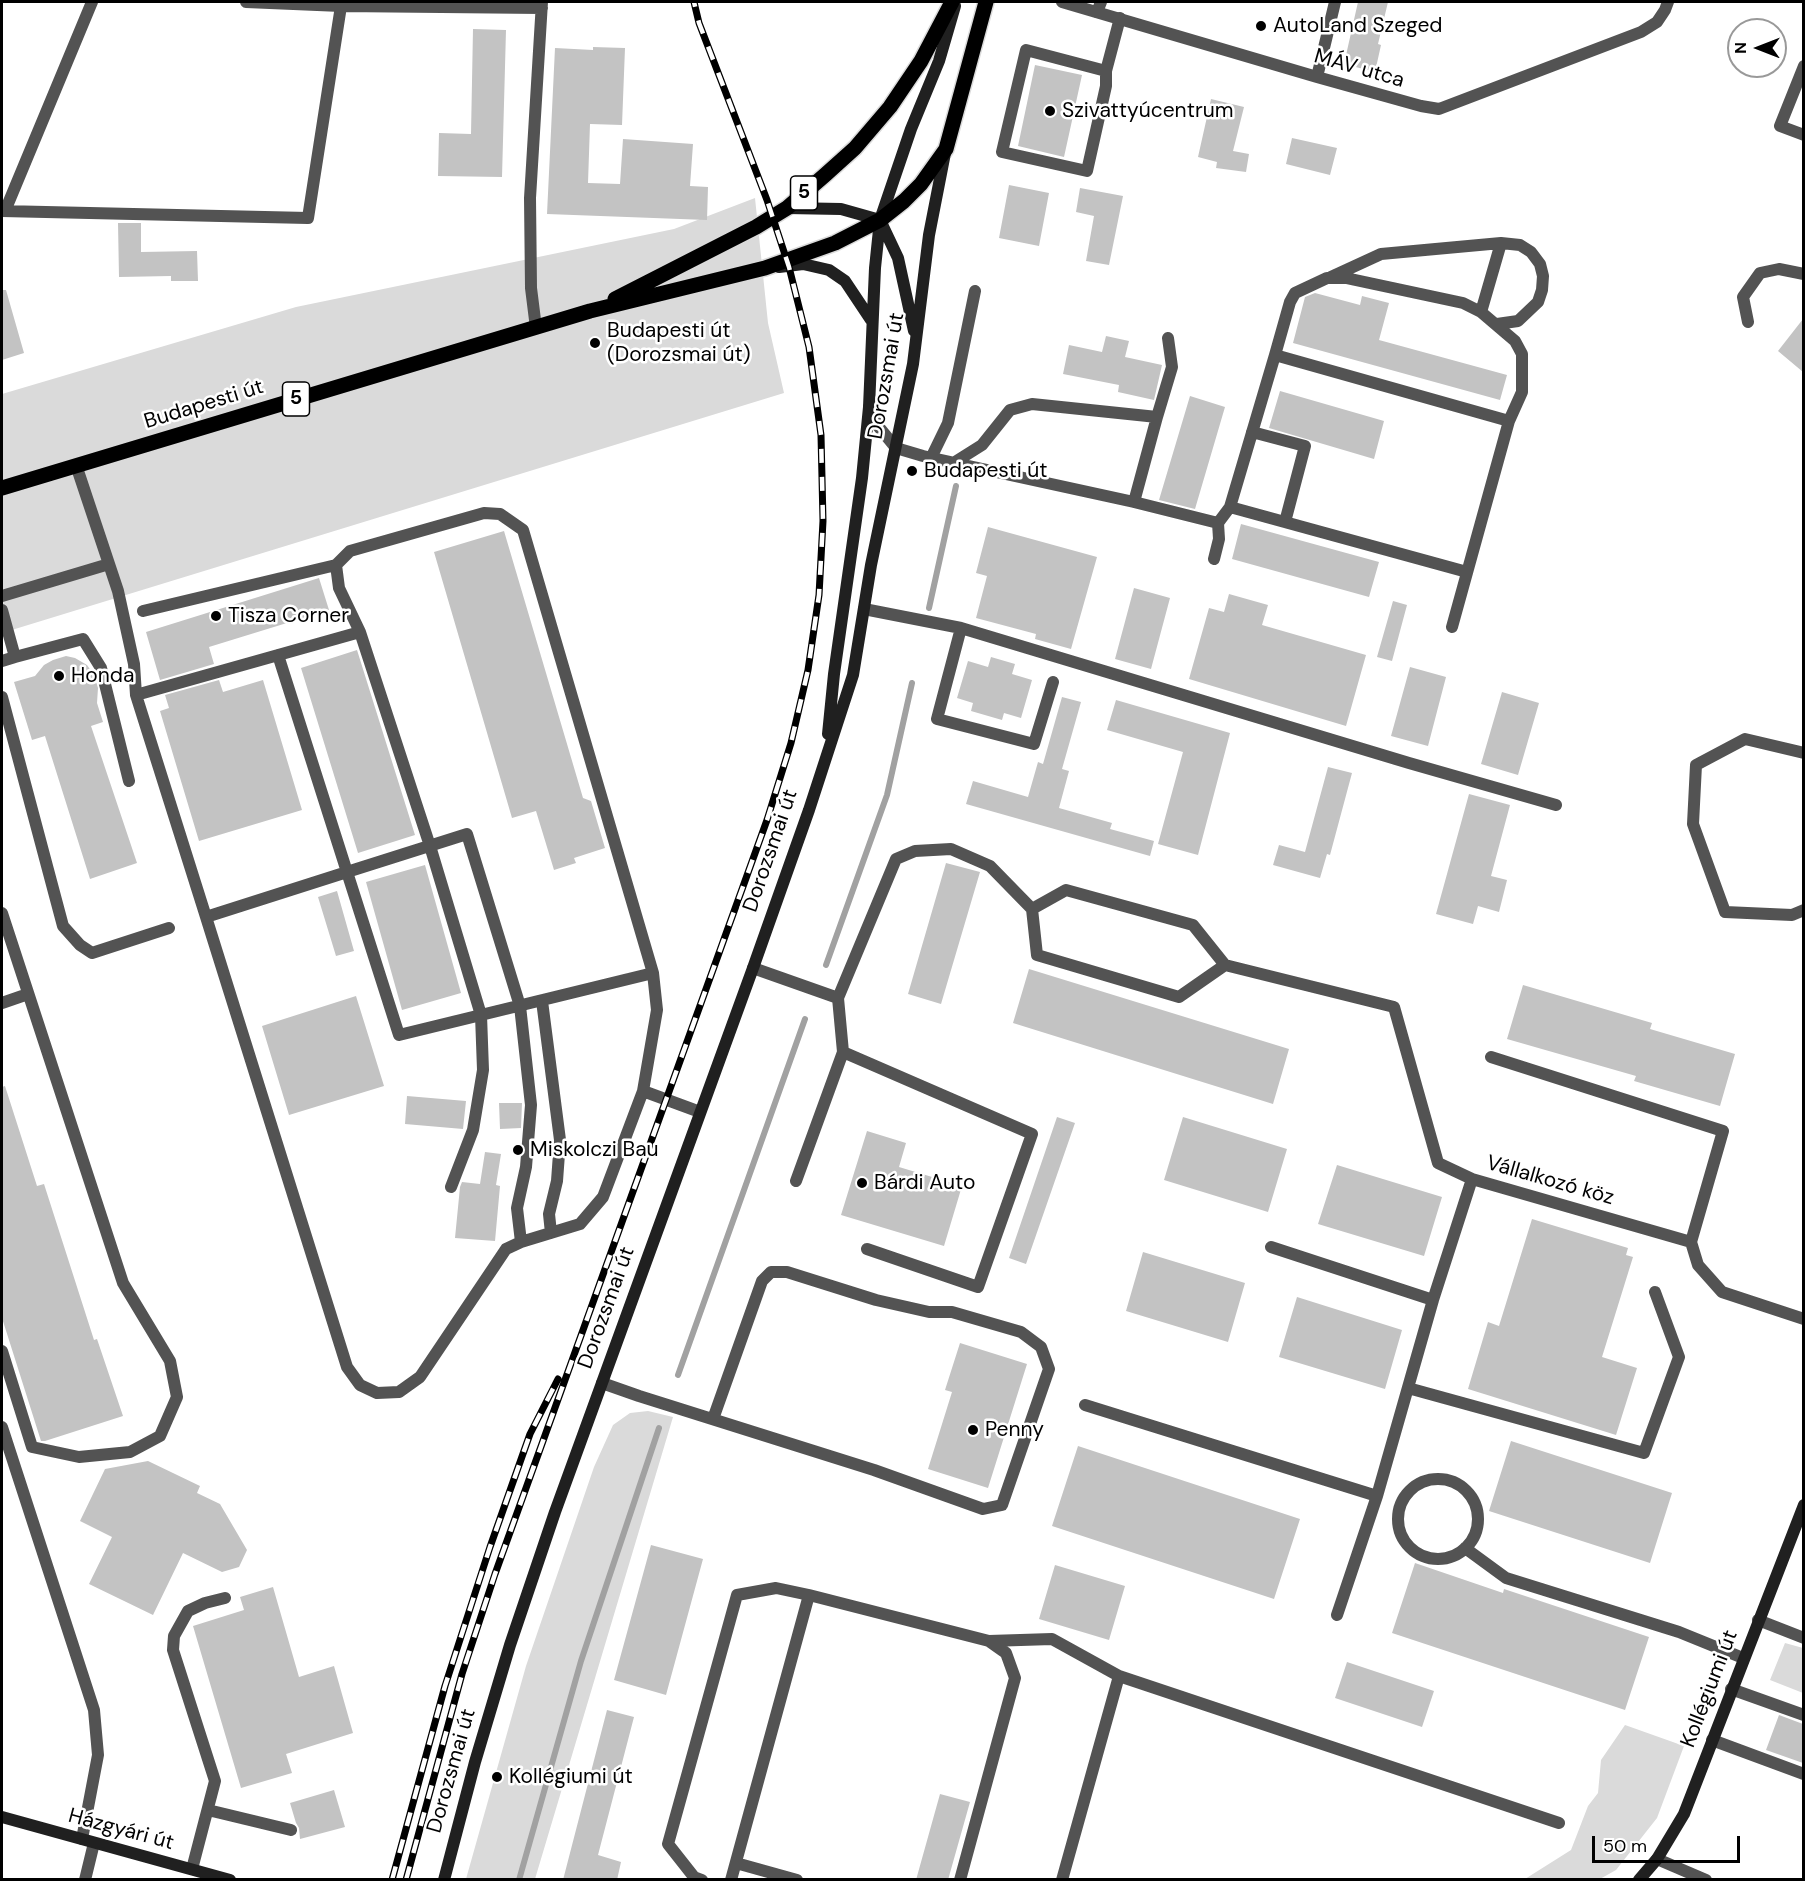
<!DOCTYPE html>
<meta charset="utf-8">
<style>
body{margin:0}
#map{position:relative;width:1805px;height:1881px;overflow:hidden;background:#fff;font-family:"DM Sans",sans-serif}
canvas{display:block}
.frame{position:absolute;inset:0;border:3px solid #000;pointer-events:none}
.north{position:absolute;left:1727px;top:18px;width:60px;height:60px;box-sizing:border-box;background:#fff;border:2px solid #999;border-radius:50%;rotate:270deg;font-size:16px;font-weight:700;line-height:24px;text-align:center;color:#000}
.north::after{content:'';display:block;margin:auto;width:21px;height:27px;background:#000;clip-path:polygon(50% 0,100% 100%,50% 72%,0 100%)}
.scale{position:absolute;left:1592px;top:1836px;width:148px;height:27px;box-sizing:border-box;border:3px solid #000;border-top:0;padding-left:8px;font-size:18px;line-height:21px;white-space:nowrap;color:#000;-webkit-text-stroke:4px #fff;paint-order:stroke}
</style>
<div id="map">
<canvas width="1805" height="1881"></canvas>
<div class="frame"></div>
<div class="north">N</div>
<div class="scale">50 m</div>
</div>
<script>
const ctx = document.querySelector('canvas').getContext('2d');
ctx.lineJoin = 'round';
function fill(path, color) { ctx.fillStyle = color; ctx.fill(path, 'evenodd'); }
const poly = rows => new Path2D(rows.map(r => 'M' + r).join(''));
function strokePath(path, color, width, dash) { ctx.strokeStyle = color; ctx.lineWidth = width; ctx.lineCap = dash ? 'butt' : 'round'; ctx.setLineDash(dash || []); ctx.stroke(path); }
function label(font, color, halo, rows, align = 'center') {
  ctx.font = font + ' "DM Sans",sans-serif'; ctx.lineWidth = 5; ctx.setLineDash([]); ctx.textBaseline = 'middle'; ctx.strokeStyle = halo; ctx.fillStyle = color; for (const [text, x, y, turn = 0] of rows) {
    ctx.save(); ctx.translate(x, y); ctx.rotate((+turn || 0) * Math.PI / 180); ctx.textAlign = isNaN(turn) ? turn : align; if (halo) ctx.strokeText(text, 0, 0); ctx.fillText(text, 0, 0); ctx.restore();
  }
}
fill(poly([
 [755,198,768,323,784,393,2,633,2,394,296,307,674,229],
 [648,1411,673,1417,535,1879,466,1879,526,1666,594,1467,613,1425,630,1413],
 [1785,1643,1803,1648,1803,1693,1770,1680],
 [1625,1725,1684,1746,1657,1818,1616,1870,1600,1879,1525,1879,1571,1850,1588,1806,1598,1793,1601,1760]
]), '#dadada');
strokePath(poly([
 [929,608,956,486],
 [826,965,887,795,912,683],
 [678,1375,805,1019],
 [519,1880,581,1661,659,1428]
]), '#a1a1a1', 6);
fill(poly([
 [1358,2,1388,2,1378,44,1381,45,1375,72,1344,64],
 [473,29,506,30,502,177,438,176,439,133,471,134],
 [593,47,625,48,622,125,590,124,588,183,620,184,623,139,693,144,690,186,708,187,707,220,547,214,555,48,593,50],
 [1035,65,1082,75,1064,157,1018,146],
 [1211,99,1244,107,1233,151,1249,154,1246,172,1216,168,1217,162,1198,157],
 [1292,138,1337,148,1330,175,1286,164],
 [1009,185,1049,193,1039,246,999,238],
 [1080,188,1123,196,1109,265,1086,261,1094,216,1076,212],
 [118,223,141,223,141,252,197,251,198,281,171,281,171,276,119,277],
 [2,290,6,290,24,353,2,360],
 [1315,293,1360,305,1362,296,1389,303,1379,340,1507,375,1500,400,1293,343,1305,297],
 [1803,319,1803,372,1778,351],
 [1106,336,1129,341,1125,357,1162,365,1154,400,1118,392,1119,385,1063,374,1069,345,1102,352],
 [1280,391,1384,421,1374,459,1269,428],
 [1190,396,1225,407,1195,509,1159,500],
 [1241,524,1379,562,1369,597,1232,559],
 [988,527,1097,557,1071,649,1035,639,1036,634,976,618,987,576,976,573],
 [504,531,583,798,591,801,605,848,574,858,576,863,554,870,536,811,512,818,434,552],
 [319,578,329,610,209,647,214,664,160,680,146,632],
 [1134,588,1170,598,1151,669,1115,659],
 [1229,594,1268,605,1262,625,1366,655,1346,726,1189,679,1209,608,1224,612],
 [1393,601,1407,605,1392,661,1377,657],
 [357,650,415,835,358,853,301,668],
 [66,656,75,658,87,665,94,675,98,688,97,703,103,722,91,726,137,863,90,879,45,736,32,740,14,682,35,676,44,665,53,660],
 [991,657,1015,664,1012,674,1032,680,1021,718,1004,713,1002,720,971,711,973,703,957,698,968,661,988,667],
 [1410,667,1446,677,1428,746,1391,736],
 [219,680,223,692,263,680,302,810,199,841,160,711,169,708,165,695],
 [1502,692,1539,703,1518,775,1481,764],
 [1062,697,1081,702,1062,769,1069,771,1059,808,1112,823,1110,829,1154,841,1150,856,966,804,973,781,1028,797,1038,762,1043,764],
 [1116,700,1230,733,1198,855,1158,844,1183,752,1107,730],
 [1328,767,1352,773,1330,855,1327,854,1320,878,1273,865,1279,845,1305,852],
 [1469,794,1510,805,1491,876,1507,880,1499,912,1478,906,1473,924,1436,914],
 [946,863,980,872,941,1004,908,994],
 [425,865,461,993,402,1010,366,882],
 [337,891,354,951,336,956,318,897],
 [1029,969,1289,1049,1273,1104,1013,1023],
 [1523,985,1652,1023,1650,1029,1735,1054,1720,1106,1634,1081,1636,1076,1507,1039],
 [356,996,384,1086,289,1115,262,1026],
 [5,1086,37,1186,44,1184,94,1340,97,1339,123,1416,45,1441,41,1441,2,1318,2,1087],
 [407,1096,466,1101,463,1129,405,1124],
 [499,1103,522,1103,521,1128,500,1129],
 [1057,1117,1075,1123,1026,1264,1009,1258],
 [1183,1117,1287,1149,1268,1212,1164,1180],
 [867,1131,906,1143,899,1167,962,1186,944,1246,841,1215],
 [485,1152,501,1154,496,1185,500,1186,495,1241,455,1238,460,1187,462,1182,480,1184],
 [1337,1165,1442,1197,1424,1256,1318,1224],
 [1532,1219,1628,1248,1626,1255,1633,1257,1602,1357,1637,1368,1616,1435,1468,1389,1488,1322,1499,1326],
 [1143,1252,1245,1283,1228,1342,1126,1311],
 [1297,1297,1402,1330,1385,1389,1279,1357],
 [960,1343,1027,1364,988,1488,928,1469,952,1392,945,1390],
 [1511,1441,1672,1493,1650,1563,1489,1511],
 [1078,1446,1300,1519,1274,1599,1052,1526],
 [148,1461,200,1486,197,1493,220,1504,247,1550,239,1567,222,1572,183,1553,153,1615,89,1584,112,1537,80,1521,105,1469],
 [651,1545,703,1559,666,1695,614,1680],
 [1415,1563,1503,1593,1504,1589,1649,1637,1625,1710,1392,1633],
 [1055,1565,1125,1586,1109,1640,1039,1619],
 [273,1587,299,1677,334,1666,353,1733,286,1754,292,1773,241,1788,193,1626,244,1610,240,1597],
 [1347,1662,1434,1691,1422,1727,1335,1698],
 [607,1710,634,1717,598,1855,621,1862,617,1880,563,1880],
 [1779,1715,1803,1724,1803,1763,1766,1750],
 [334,1790,345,1827,300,1839,299,1828,296,1823,290,1803],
 [940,1794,970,1802,948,1880,916,1880]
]), '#c3c3c3');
const primary = poly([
 [615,299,756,227,787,208,825,175,855,148,890,107,921,61,952,2],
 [2,488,590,311,765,268,835,243,880,220,904,201,921,184,946,149,986,2]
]);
strokePath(primary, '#dbdbdb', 18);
strokePath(poly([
 [246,2,341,6],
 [1097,12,1101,2],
 [1804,66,1780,126,1804,135],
 [1106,71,1106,86,1087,171,1002,152,1026,50,1106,71,1120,18],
 [2,211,308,218,341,6,542,8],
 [5,211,92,2],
 [1331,277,1381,254,1501,243,1520,245,1531,252,1540,264,1543,276,1542,290,1538,302,1518,321,1497,324],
 [1481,312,1501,243],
 [1748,322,1743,297,1760,273,1779,269,1804,274],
 [536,328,531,288,530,198,542,2],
 [869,407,878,426,896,448,923,456,1134,502,1218,523,1230,507,1467,572],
 [1157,417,1172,367,1168,338],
 [1252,432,1305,446,1285,522],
 [931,458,948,423,975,291],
 [955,462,982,445,1010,410,1032,404,1157,417,1134,502],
 [1230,507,1275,355,1290,302,1295,293,1327,278,1346,278,1463,303,1481,312,1515,341,1522,354,1522,392,1509,421,1275,355],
 [1214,559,1219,539,1218,523],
 [109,564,118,591,134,664,136,695,360,632,430,846,481,1015,653,973,657,1010,643,1091,700,1112],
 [2,596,109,564,76,465],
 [864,609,961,628,1409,763,1556,805],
 [2,610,15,657,2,661],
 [143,611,336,565],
 [1452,627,1509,421],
 [961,628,937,719,1034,744,1053,682],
 [360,632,339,588,336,565,350,551,484,513,500,514,523,530,653,973],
 [15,657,83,639,101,668,129,781],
 [136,695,206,917,347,872,278,655],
 [2,697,63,926,80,945,92,953,169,928],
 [1804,753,1745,739,1696,765,1693,824,1725,912,1792,915,1804,910],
 [2,913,123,1283,170,1361,177,1397,160,1436,130,1452,79,1457,32,1447,2,1351],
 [206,917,347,1367,360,1385,377,1393,399,1392,420,1377,506,1249,521,1242,580,1224,603,1197,643,1091],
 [1225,965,1193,925,1066,890,1032,909,1037,955,1179,997,1225,965,1394,1007,1438,1163,1472,1179],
 [753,968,838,998,896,859,915,851,951,849,990,866,1032,909],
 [838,998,843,1052,1032,1134,978,1287,867,1249],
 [542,1001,560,1140,557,1181,549,1214,551,1233],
 [2,1003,28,994],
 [1491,1057,1723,1131,1691,1242],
 [796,1181,843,1052],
 [451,1187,473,1130,483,1070,481,1015,399,1035,347,872,467,834,520,1006,531,1105,526,1167,517,1208,521,1242],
 [1271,1247,1433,1300],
 [602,1383,639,1396,874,1470,983,1509,1002,1505,1049,1369,1041,1347,1021,1332,952,1312,929,1312,876,1300,787,1272,771,1272,762,1281,713,1419],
 [1408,1388,1644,1453,1679,1357,1655,1292],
 [1085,1405,1377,1496],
 [2,1427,94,1710,98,1755,82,1839],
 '1398 1519a40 40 0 1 1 80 0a40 40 0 1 1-80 0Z',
 [1465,1548,1506,1578,1679,1632,1743,1658],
 [1337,1615,1377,1496,1433,1300,1472,1179,1691,1242,1698,1265,1722,1292,1804,1319],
 [1758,1620,1804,1638],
 [1731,1689,1804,1715],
 [1712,1740,1804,1774],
 [208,1810,291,1830],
 [1657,1859,1706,1880],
 [736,1863,797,1880],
 [192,1869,215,1781,173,1650,174,1636,188,1611,205,1603,225,1598],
 [85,1880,94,1843],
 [702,1880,694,1877,668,1844,737,1595,776,1588,809,1595],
 [731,1880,809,1595,989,1641,1052,1639,1119,1676,1559,1823],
 [960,1880,1015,1678,1006,1653,989,1641],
 [1062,1880,1119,1676]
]), '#535353', 12);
strokePath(poly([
 [1062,2,1317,77,1421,106,1439,109,1641,32,1657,22,1665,10,1668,2],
 [1317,77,1335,2]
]), '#535353', 12);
strokePath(poly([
 [787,208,841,209,880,220,898,258,914,331],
 [779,267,803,264,829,270,845,281,871,320],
 [828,734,834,674,862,478,869,407,875,268,880,220,911,129,939,61,955,6],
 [2,1817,230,1880],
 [444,1880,475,1762,510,1645,555,1512,753,968,809,810,853,675,871,565,913,364,929,235,945,153],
 [1639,1880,1657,1859,1684,1814,1804,1505]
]), '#202020', 12);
strokePath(primary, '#000', 15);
const rail = poly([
 [392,1880,445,1686,490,1547,530,1434,558,1379],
 [406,1880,462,1674,495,1574,767,820,791,743,808,670,819,595,823,521,821,435,809,347,789,267,767,200,699,23,694,2]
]);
strokePath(rail, '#000', 7);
strokePath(rail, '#fff', 4.5, [14]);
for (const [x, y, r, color] of [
 [1261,26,6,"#000"],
 [1050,111,6,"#000"],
 [595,343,6,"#000"],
 [912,471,6,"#000"],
 [216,616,6,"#000"],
 [59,676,6,"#000"],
 [518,1150,6,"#000"],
 [862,1183,6,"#000"],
 [973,1430,6,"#000"],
 [497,1777,6,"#000"]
]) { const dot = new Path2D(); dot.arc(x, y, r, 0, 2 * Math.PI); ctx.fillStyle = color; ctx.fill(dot); strokePath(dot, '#fff', 2); }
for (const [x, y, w] of [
 [804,193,27],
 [296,399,27]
]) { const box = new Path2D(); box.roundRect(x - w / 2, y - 17, w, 34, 4.5); ctx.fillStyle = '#fff'; ctx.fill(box); strokePath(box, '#000', 1.5); }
label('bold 20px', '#000', null, [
 ["5",804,193],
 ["5",296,399]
]);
label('21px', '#000', '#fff', [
 ["AutoLand Szeged",1273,26],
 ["Szivattyúcentrum",1062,111],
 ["Budapesti út",607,331],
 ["(Dorozsmai út)",607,355],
 ["Budapesti út",924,471],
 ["Tisza Corner",228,616],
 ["Honda",71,676],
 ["Miskolczi Bau",530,1150],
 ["Bárdi Auto",874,1183],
 ["Penny",985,1430],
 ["Kollégiumi út",509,1777]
], 'left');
label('21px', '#000', '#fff', [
 ["MÁV utca",1359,69,16],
 ["Dorozsmai út",887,376,-80],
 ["Budapesti út",204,405,-17],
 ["Dorozsmai út",771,851,-71],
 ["Vállalkozó köz",1550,1181,16],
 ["Dorozsmai út",607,1308,-70],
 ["Kollégiumi út",1710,1689,-69],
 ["Dorozsmai út",452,1771,-74],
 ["Házgyári út",121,1830,15]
]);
</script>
